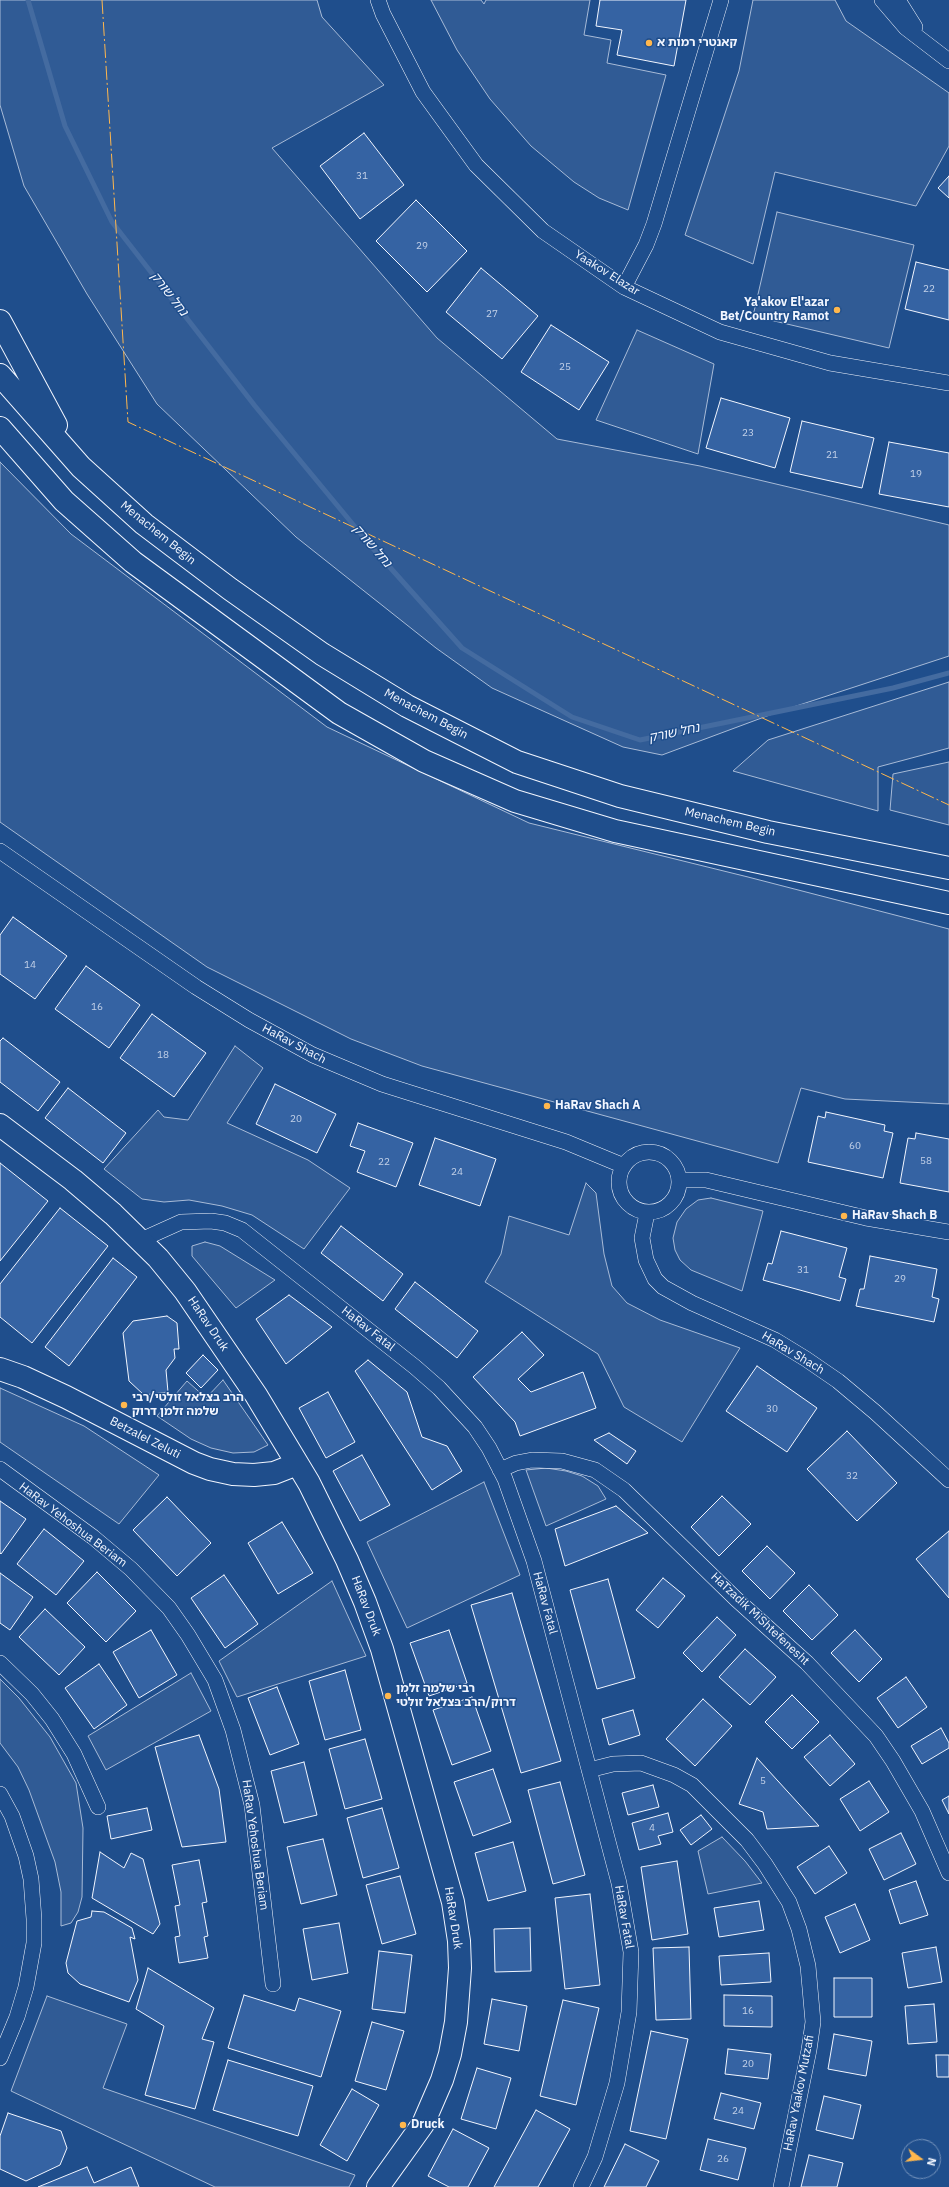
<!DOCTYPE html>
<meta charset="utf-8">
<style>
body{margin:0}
#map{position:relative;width:949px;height:2187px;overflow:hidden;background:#1f4e8c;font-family:"IBM Plex Sans",sans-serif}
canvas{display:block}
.north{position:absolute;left:901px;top:2139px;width:40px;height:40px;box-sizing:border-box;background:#1f4e8c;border:1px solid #7391ba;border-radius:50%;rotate:105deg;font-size:11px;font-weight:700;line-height:16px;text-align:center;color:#f2f6ff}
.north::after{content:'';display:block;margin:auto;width:14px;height:18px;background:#ffb74d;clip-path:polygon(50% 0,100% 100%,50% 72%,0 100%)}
</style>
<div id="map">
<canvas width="949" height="2187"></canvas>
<div class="north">N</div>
</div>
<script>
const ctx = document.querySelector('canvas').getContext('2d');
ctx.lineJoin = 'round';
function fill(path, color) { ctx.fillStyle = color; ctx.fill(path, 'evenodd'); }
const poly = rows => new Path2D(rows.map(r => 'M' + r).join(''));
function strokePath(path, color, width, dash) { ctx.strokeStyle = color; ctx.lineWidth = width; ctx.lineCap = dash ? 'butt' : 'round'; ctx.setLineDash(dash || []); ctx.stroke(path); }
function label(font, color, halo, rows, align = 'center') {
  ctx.font = font + ' "IBM Plex Sans","Noto Sans Hebrew",sans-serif'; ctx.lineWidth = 3; ctx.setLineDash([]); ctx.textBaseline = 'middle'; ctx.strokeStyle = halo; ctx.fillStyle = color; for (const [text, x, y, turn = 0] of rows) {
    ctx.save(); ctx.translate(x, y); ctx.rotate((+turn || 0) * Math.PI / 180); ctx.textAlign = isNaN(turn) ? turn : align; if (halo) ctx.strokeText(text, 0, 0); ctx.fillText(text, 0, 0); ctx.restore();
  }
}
const built = poly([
 [0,0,317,0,322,17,384,85,272,148,437,338,557,439,700,466,949,525,949,656,775,713,662,755,623,747,492,688,436,648,296,537,157,404,87,294,24,186,0,105,0,0],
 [431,0,481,0,484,4,486,0,590,0,584,35,611,40,607,63,666,75,628,210,599,198,574,182,531,146,490,99,457,50,431,0],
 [753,0,835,0,846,21,949,93,949,146,916,206,775,172,753,264,685,235,739,71,753,0],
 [777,212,914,245,889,348,753,316,777,212],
 [637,330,714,364,698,454,596,420,637,330],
 [0,462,71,534,327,727,529,823,748,877,949,929,949,1104,845,1099,801,1088,778,1163,422,1066,351,1039,207,967,0,822,0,462],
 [949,682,949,748,878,767,878,811,733,771,768,740,949,682],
 [949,762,949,825,890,810,893,774,949,762],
 [235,1046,263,1068,227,1123,308,1160,350,1188,304,1249,252,1215,222,1206,189,1200,164,1202,142,1199,104,1169,158,1110,164,1117,188,1120,235,1046],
 [586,1183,596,1193,604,1254,612,1286,627,1303,660,1320,740,1348,682,1442,624,1407,598,1354,485,1282,501,1254,509,1216,569,1235,586,1183],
 [711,1198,763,1211,742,1291,691,1270,680,1260,675,1250,673,1238,677,1222,686,1209,698,1200,711,1198],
 [205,1242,220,1246,275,1280,236,1308,192,1256,192,1246,205,1242],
 [223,1380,268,1445,254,1452,233,1453,211,1448,191,1439,157,1416,187,1381,206,1398,223,1380],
 [0,1388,84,1426,159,1475,119,1524,0,1442,0,1388],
 [546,1468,566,1471,582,1476,598,1486,606,1499,546,1526,526,1470,546,1468],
 [484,1482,520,1575,407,1628,367,1542,484,1482],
 [332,1581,366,1656,237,1697,219,1661,332,1581],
 [191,1673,211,1711,106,1770,88,1736,191,1673],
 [0,1679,19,1698,50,1737,76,1783,83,1828,82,1897,78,1912,71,1923,61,1926,61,1892,55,1862,29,1790,18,1767,0,1743,0,1679],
 [722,1837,745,1861,762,1883,708,1894,698,1851,722,1837],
 [47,1996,127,2024,103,2088,355,2175,349,2187,215,2187,11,2091,47,1996]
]);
fill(built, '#305b95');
strokePath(built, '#a8bbd7', 1);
strokePath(poly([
 [28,0,65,126,112,222,255,406,370,545,462,648,572,717,640,740,893,688,949,673]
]), '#446ba0', 5);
const building = poly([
 [600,0,686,0,674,66,617,55,622,30,596,26,600,0],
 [364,133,404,185,360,219,320,166,364,133],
 [949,176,949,198,938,188,949,176],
 [416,200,467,251,427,292,376,241,416,200],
 [916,262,949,270,949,320,905,309,916,262],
 [481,268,538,316,502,359,446,312,481,268],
 [551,325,609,362,579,410,521,372,551,325],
 [721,398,790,418,775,468,706,448,721,398],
 [802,421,874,438,862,488,790,472,802,421],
 [889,442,949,453,949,507,879,494,889,442],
 [13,917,67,956,35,999,0,974,0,935,13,917],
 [86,966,140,1005,109,1048,55,1009,86,966],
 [152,1014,206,1053,174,1097,120,1058,152,1014],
 [3,1038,60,1082,38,1111,0,1082,0,1041,3,1038],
 [275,1084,336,1114,317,1153,256,1124,275,1084],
 [68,1088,126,1133,103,1163,45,1118,68,1088],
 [826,1112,885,1125,884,1131,893,1133,883,1178,808,1162,818,1116,825,1118,826,1112],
 [358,1123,413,1143,396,1187,357,1172,365,1151,350,1146,358,1123],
 [916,1133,949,1139,949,1192,900,1183,908,1138,915,1139,916,1133],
 [435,1138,496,1159,480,1206,419,1185,435,1138],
 [0,1163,48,1201,0,1261,0,1163],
 [60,1208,108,1246,32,1343,0,1317,0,1284,60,1208],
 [341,1226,403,1274,383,1301,321,1253,341,1226],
 [781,1231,847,1248,839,1277,846,1279,840,1301,763,1280,768,1263,772,1264,781,1231],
 [870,1256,937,1269,932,1297,939,1299,934,1322,856,1306,860,1289,864,1289,870,1256],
 [113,1258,137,1277,69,1366,45,1347,113,1258],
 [415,1282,478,1331,457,1358,395,1309,415,1282],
 [289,1295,332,1327,286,1364,256,1319,289,1295],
 [167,1316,177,1323,179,1349,174,1349,175,1358,166,1370,168,1392,144,1395,129,1381,123,1333,133,1321,167,1316],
 [522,1332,544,1355,518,1379,531,1392,583,1372,596,1408,520,1436,515,1422,473,1377,522,1332],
 [203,1355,218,1370,201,1388,186,1373,203,1355],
 [368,1360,407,1392,422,1437,447,1446,462,1471,432,1490,355,1371,368,1360],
 [757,1366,817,1408,787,1452,726,1411,757,1366],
 [328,1392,355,1442,326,1458,299,1408,328,1392],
 [847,1431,897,1483,857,1521,807,1469,847,1431],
 [609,1433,636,1451,627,1464,594,1440,609,1433],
 [362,1455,390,1505,360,1521,333,1471,362,1455],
 [722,1496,751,1524,719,1556,691,1527,722,1496],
 [167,1497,211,1543,177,1576,133,1530,167,1497],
 [0,1501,26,1519,1,1554,0,1553,0,1501],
 [616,1506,648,1533,565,1566,555,1529,616,1506],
 [282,1522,313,1573,278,1594,248,1543,282,1522],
 [44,1529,84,1561,56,1595,17,1564,44,1529],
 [949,1531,949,1598,916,1559,949,1531],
 [767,1546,795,1573,770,1599,742,1571,767,1546],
 [97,1572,136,1611,106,1642,67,1603,97,1572],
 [0,1573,33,1597,10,1630,0,1623,0,1573],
 [224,1575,258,1624,225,1648,191,1598,224,1575],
 [663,1578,685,1596,658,1628,636,1610,663,1578],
 [608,1579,635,1678,597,1689,570,1590,608,1579],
 [809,1585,838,1615,812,1640,783,1611,809,1585],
 [512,1593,561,1761,521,1773,471,1605,512,1593],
 [45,1609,85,1647,59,1675,19,1637,45,1609],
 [717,1617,736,1635,702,1672,683,1653,717,1617],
 [151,1630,177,1675,139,1698,113,1652,151,1630],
 [449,1630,467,1683,429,1696,410,1643,449,1630],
 [855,1630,882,1659,859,1682,831,1653,855,1630],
 [745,1649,776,1677,750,1705,719,1677,745,1649],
 [99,1664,127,1705,94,1729,65,1688,99,1664],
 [345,1670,361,1730,325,1740,309,1681,345,1670],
 [906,1677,927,1707,898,1728,877,1698,906,1677],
 [277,1687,299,1744,270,1755,248,1698,277,1687],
 [792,1695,819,1722,792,1749,765,1722,792,1695],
 [472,1697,491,1751,452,1765,433,1710,472,1697],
 [703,1699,732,1726,695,1766,666,1739,703,1699],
 [633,1710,640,1735,609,1745,602,1719,633,1710],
 [941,1728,949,1743,949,1748,922,1764,911,1746,941,1728],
 [199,1735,219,1789,226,1842,182,1847,155,1747,199,1735],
 [830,1735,855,1764,830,1786,804,1757,830,1735],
 [365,1739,382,1799,345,1809,329,1749,365,1739],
 [757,1758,819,1826,767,1829,763,1812,739,1804,757,1758],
 [304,1762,317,1815,284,1823,271,1771,304,1762],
 [493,1769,511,1822,473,1836,454,1782,493,1769],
 [869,1781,889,1812,860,1831,840,1799,869,1781],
 [560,1782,585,1875,553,1884,528,1790,560,1782],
 [653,1785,659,1807,628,1815,622,1793,653,1785],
 [949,1796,949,1814,942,1800,949,1796],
 [147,1808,152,1830,111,1839,107,1816,147,1808],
 [382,1808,399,1868,363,1878,347,1818,382,1808],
 [668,1813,673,1832,658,1836,661,1844,639,1850,632,1823,668,1813],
 [701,1815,712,1829,691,1845,680,1830,701,1815],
 [901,1833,916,1864,884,1880,869,1849,901,1833],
 [323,1839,337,1895,301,1904,287,1847,323,1839],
 [513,1842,526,1891,488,1901,475,1853,513,1842],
 [829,1846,847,1873,815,1894,797,1867,829,1846],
 [100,1852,124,1868,131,1853,143,1859,160,1924,153,1934,92,1898,100,1852],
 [199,1860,207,1902,202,1903,208,1936,204,1937,208,1958,179,1963,175,1937,180,1936,175,1906,180,1905,172,1865,199,1860],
 [677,1861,688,1934,652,1940,641,1867,677,1861],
 [400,1876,416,1934,382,1944,366,1885,400,1876],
 [916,1881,928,1915,900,1924,889,1890,916,1881],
 [590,1894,600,1985,565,1989,555,1898,590,1894],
 [759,1901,764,1930,719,1937,714,1908,759,1901],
 [855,1904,870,1940,840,1953,825,1917,855,1904],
 [92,1911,104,1912,132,1928,135,1939,130,1937,138,1980,129,2002,80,1984,68,1973,66,1963,77,1921,91,1917,92,1911],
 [339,1923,348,1973,312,1980,303,1929,339,1923],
 [530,1928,531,1971,495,1972,494,1929,530,1928],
 [689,1947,691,2019,656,2020,653,1948,689,1947],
 [936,1947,942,1982,908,1988,902,1953,936,1947],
 [379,1951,412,1955,405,2013,372,2009,379,1951],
 [769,1953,771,1982,721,1985,719,1956,769,1953],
 [148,1968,214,2008,202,2039,214,2042,195,2109,145,2095,164,2026,136,2009,148,1968],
 [834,1978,872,1978,872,2017,834,2017,834,1978],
 [244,1995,295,2011,299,1998,341,2011,321,2077,228,2048,244,1995],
 [724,1995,772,1996,772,2027,724,2026,724,1995],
 [492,1999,527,2006,519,2051,484,2044,492,1999],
 [563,2000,599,2008,576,2105,540,2096,563,2000],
 [934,2004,937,2042,908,2044,905,2006,934,2004],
 [372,2022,404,2031,386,2090,355,2081,372,2022],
 [651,2031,688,2039,666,2139,630,2131,651,2031],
 [834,2034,872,2041,866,2076,828,2069,834,2034],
 [728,2049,771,2054,768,2079,725,2074,728,2049],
 [936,2055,949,2055,949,2077,937,2077,936,2055],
 [228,2060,313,2086,298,2136,213,2110,228,2060],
 [477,2068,511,2078,496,2129,461,2119,477,2068],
 [352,2089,379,2105,347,2161,320,2145,352,2089],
 [721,2093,761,2103,754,2129,714,2119,721,2093],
 [824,2096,861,2105,853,2139,816,2130,824,2096],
 [536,2110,570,2129,538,2187,494,2187,536,2110],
 [8,2113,61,2131,67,2148,60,2165,26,2181,0,2169,0,2136,8,2113],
 [453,2129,489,2148,468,2187,449,2187,428,2176,453,2129],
 [708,2139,746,2148,738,2180,700,2170,708,2139],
 [625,2144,659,2161,646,2187,604,2187,625,2144],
 [809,2155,843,2163,837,2187,801,2187,809,2155],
 [87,2167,94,2183,131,2167,139,2187,38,2187,87,2167]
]);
fill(building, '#3563a3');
strokePath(building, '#f2f6ff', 1);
const street = poly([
 [378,0,383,14,423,92,476,165,543,231,624,287,720,332,830,363,949,383],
 [882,0,906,28,949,61],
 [898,0,915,27],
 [624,287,646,245,654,224,721,0],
 [0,851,196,987,249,1020,313,1055,382,1084,566,1142,624,1166],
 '619 1182a30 30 0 1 1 60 0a30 30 0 1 1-60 0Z',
 [680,1180,706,1180,866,1218,949,1232],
 [647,1213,642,1238,646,1260,655,1279,663,1287,692,1303,775,1340,806,1359,838,1381,875,1412,949,1480],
 [141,1240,181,1222,211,1221,225,1223,242,1230,415,1367,439,1388,475,1427,489,1448,505,1479,534,1561,619,1883,631,1952,629,2012,617,2083,595,2157,581,2187],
 [0,1469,93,1537,131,1569,169,1608,188,1635,215,1680,233,1730,252,1805,273,1984],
 [500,1470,516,1463,532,1460,562,1461,595,1470,624,1490,736,1599,807,1663,876,1736,893,1761,922,1811,949,1873],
 [0,1663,32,1694,52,1719,74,1754,98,1807],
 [589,1770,613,1764,641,1763,674,1775,692,1785,747,1840,765,1864,789,1902,799,1929,808,1966,813,2022,809,2050,781,2187],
 [0,1794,12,1816,26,1856,31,1879,34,1919,34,1943,26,1987,17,2017,0,2058]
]);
const secondary = poly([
 [0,1125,73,1180,113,1214,158,1258,185,1291,256,1395,309,1483,347,1560,365,1602,382,1649,453,1902,459,1941,460,1968,456,2022,450,2054,442,2080,423,2124,378,2187],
 [0,1369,23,1377,66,1397,194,1463,210,1469,233,1474,254,1475,274,1473,297,1464]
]);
const highway = poly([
 [0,321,56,425],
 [0,375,81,467,144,524,230,589,322,654,407,706,517,762,620,796,768,832,949,868],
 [0,428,64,501,133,562,339,713,424,761,515,801,615,831,949,903]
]);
strokePath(street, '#f2f6ff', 16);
strokePath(secondary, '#f2f6ff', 24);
strokePath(highway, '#f2f6ff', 24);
strokePath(street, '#1f4e8c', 15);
strokePath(secondary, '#1f4e8c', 22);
strokePath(highway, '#1f4e8c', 22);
strokePath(poly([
 [102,0,128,422,949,805]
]), '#ffb74d', 1, [14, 3, 2, 3]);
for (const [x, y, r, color] of [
 [649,43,4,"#ffb74d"],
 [837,310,4,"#ffb74d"],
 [547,1106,4,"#ffb74d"],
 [844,1216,4,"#ffb74d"],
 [124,1405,4,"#ffb74d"],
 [388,1696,4,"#ffb74d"],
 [403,2125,4,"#ffb74d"]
]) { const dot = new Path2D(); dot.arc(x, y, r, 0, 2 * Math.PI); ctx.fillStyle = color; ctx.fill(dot); strokePath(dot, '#1f4e8c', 1.5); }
label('10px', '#c3d1e8', null, [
 ["31",362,176],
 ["29",422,246],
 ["22",929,289],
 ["27",492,314],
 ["25",565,367],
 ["23",748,433],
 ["21",832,455],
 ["19",916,474],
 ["14",30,965],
 ["16",97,1007],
 ["18",163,1055],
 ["20",296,1119],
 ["60",855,1146],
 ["58",926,1161],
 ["22",384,1162],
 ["24",457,1172],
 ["31",803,1270],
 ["29",900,1279],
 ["30",772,1409],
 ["32",852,1476],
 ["5",763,1781],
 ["4",652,1828],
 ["16",748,2011],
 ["20",748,2064],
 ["24",738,2111],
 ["26",723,2159]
]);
label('bold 12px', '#f2f6ff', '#1f4e8c', [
 ["קאנטרי רמות א",657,43],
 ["Ya'akov El'azar",829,303,"right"],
 ["Bet/Country Ramot",829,317,"right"],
 ["HaRav Shach A",555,1106],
 ["HaRav Shach B",852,1216],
 ["הרב בצלאל זולטי/רבי",132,1398],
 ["שלמה זלמן דרוק",132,1412],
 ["רבי שלמה זלמן",396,1689],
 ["דרוק/הרב בצלאל זולטי",396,1703],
 ["Druck",411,2125]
], 'left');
label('12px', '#f2f6ff', '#1f4e8c', [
 ["Yaakov Elazar",607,273,32],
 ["Menachem Begin",158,533,39],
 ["Menachem Begin",426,714,28],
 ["Menachem Begin",730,822,13],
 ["HaRav Shach",294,1044,28],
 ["HaRav Druk",208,1324,56],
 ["HaRav Fatal",368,1329,38],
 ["HaRav Shach",793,1353,31],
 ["Betzalel Zeluti",145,1438,27],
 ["HaRav Yehoshua Beriam",73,1525,37],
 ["HaRav Fatal",545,1603,75],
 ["HaRav Druk",366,1606,69],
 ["HaTzadik MiShtefenesht",760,1619,43],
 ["HaRav Yehoshua Beriam",255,1845,82],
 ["HaRav Fatal",624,1917,80],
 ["HaRav Druk",453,1918,81],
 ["HaRav Yaakov Mutzafi",799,2093,-79]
]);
label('italic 13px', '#f2f6ff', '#1f4e8c', [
 ["נחל שורק",169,294,52],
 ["נחל שורק",372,546,49],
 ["נחל שורק",674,733,-12]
]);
</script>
